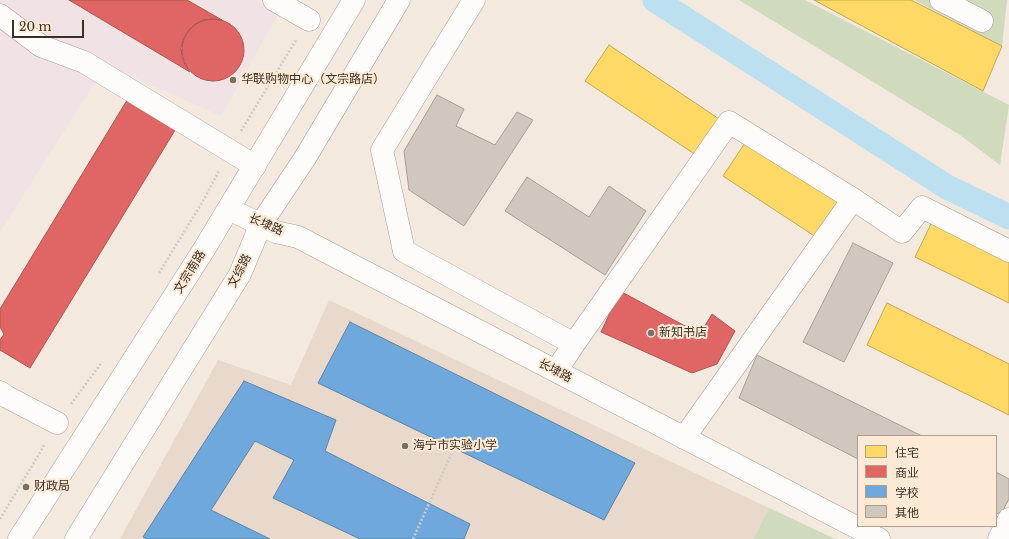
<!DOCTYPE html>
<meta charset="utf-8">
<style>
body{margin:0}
#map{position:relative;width:1009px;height:539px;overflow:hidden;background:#f3e9de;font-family:"Libre Baskerville","Noto Sans SC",serif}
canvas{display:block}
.legend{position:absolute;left:857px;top:435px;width:140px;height:92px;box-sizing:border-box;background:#fcead5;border:1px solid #ae9f8f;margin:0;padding:5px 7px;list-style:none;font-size:12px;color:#382f25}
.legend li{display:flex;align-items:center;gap:8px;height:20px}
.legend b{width:20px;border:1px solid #ae9f8f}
.scale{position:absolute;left:12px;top:20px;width:72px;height:18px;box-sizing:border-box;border:2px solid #382f25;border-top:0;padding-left:5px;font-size:12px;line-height:14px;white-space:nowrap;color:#382f25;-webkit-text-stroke:3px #fcead5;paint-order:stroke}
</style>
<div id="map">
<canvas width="1009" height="539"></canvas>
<ul class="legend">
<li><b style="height:11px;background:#ffd966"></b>住宅</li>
<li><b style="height:11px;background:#e06666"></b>商业</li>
<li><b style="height:11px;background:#6fa8dc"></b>学校</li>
<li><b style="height:11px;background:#d0c7be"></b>其他</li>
</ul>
<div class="scale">20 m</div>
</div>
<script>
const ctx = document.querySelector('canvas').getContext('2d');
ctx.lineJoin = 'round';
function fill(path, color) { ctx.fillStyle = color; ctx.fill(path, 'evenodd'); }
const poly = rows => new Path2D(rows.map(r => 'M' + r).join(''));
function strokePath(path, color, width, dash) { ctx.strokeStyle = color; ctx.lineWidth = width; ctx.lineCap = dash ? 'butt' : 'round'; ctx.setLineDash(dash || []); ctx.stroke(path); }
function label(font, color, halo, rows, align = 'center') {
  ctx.font = font + ' "Libre Baskerville","Noto Sans SC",serif'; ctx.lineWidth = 4; ctx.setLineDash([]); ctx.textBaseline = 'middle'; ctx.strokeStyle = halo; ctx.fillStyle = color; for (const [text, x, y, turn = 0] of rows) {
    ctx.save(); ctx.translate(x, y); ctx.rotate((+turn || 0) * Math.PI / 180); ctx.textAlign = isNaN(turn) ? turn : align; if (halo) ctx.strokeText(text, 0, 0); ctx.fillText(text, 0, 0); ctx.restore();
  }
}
fill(poly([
 [0,0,255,0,280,11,221,116,106,65,0,232]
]), '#f1e2e6');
fill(poly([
 [329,300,769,508,835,539,120,539,218,360,291,385]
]), '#e9d9cc');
fill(poly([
 [739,0,805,0,1009,105,1000,165,960,135],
 [914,0,1007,0,1002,46],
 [769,508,835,539,754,539]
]), '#d0dabd');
const homes = poly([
 [814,0,911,0,1002,46,983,91,814,0],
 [609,45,722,121,699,157,585,81,609,45],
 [747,140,840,200,816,237,723,176,747,140],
 [932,222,1009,260,1009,303,915,257,932,222],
 [887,303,1009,364,1009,415,867,345,887,303]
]);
fill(homes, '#ffd966');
strokePath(homes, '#c3a652', 1);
const shops = poly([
 [69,0,187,0,222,20,212,19,203,20,194,25,188,31,183,40,181,48,182,57,185,65,190,72,69,0],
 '182 50a31 31 0 1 1 62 0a31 31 0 1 1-62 0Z',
 [129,97,177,127,30,368,0,350,0,340,4,334,0,327,0,309,129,97],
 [620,291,700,334,712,314,735,331,717,364,692,373,601,332,620,291]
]);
fill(shops, '#e06666');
strokePath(shops, '#ae5652', 1);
const schools = poly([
 [350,322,635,463,604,520,318,383,350,322],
 [244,381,336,420,325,451,470,524,464,539,360,539,273,498,294,460,255,441,211,510,270,539,147,539,143,537,244,381]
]);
fill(schools, '#6fa8dc');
strokePath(schools, '#5e84a5', 1);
strokePath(poly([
 [655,0,947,187,1009,217]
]), '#bce0f0', 25);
const building = poly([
 [437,95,464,109,456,126,495,145,517,112,533,120,464,226,409,190,404,151,437,95],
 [527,177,589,217,609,186,646,211,605,275,505,211,527,177],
 [853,243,893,263,844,362,803,342,853,243],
 [757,355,922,436,858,436,858,459,739,398,757,355],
 [996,472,1009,479,1009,499,1002,512,996,514,996,472]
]);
fill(building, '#d0c7be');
strokePath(building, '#a79f95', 1);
const minor = poly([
 [274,0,309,20],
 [474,0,382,150,404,251,574,344],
 [941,0,982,21],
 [0,15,41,46,84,62,255,166],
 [229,209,276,232,298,237,879,539],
 [556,371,574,344,729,122,853,199,902,232,922,207,1009,251],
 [0,392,7,397,57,423],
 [684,438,853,199],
 [999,539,1009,519]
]);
const major = poly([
 [19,539,203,251,354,0],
 [76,539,240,274,261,224,305,158,399,0]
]);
strokePath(minor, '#a9a097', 23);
strokePath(major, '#a9a097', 23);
strokePath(poly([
 [241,131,296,40],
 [159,273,203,201,219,171],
 [71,404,102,362],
 [0,519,45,444],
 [413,539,454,448]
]), '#cfccc8', 2.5, [2, 2]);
strokePath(minor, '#fdfcfa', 22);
strokePath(major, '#fdfcfa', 22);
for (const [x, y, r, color] of [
 [233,80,4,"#797066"],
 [651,333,4,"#797066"],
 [405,446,4,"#797066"],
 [26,487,4,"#797066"]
]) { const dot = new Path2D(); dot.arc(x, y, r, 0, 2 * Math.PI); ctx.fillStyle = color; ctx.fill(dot); strokePath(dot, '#fcead5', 1.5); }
label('12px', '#382f25', '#fcead5', [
 ["华联购物中心（文宗路店）",241,80],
 ["新知书店",659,333],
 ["海宁市实验小学",413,446],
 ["财政局",34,487]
], 'left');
label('12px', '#382f25', '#fcead5', [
 ["长埭路",266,225,23],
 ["文综路",240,271,-63],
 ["文宗南路",190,272,-58],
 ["长埭路",555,371,27]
]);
</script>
